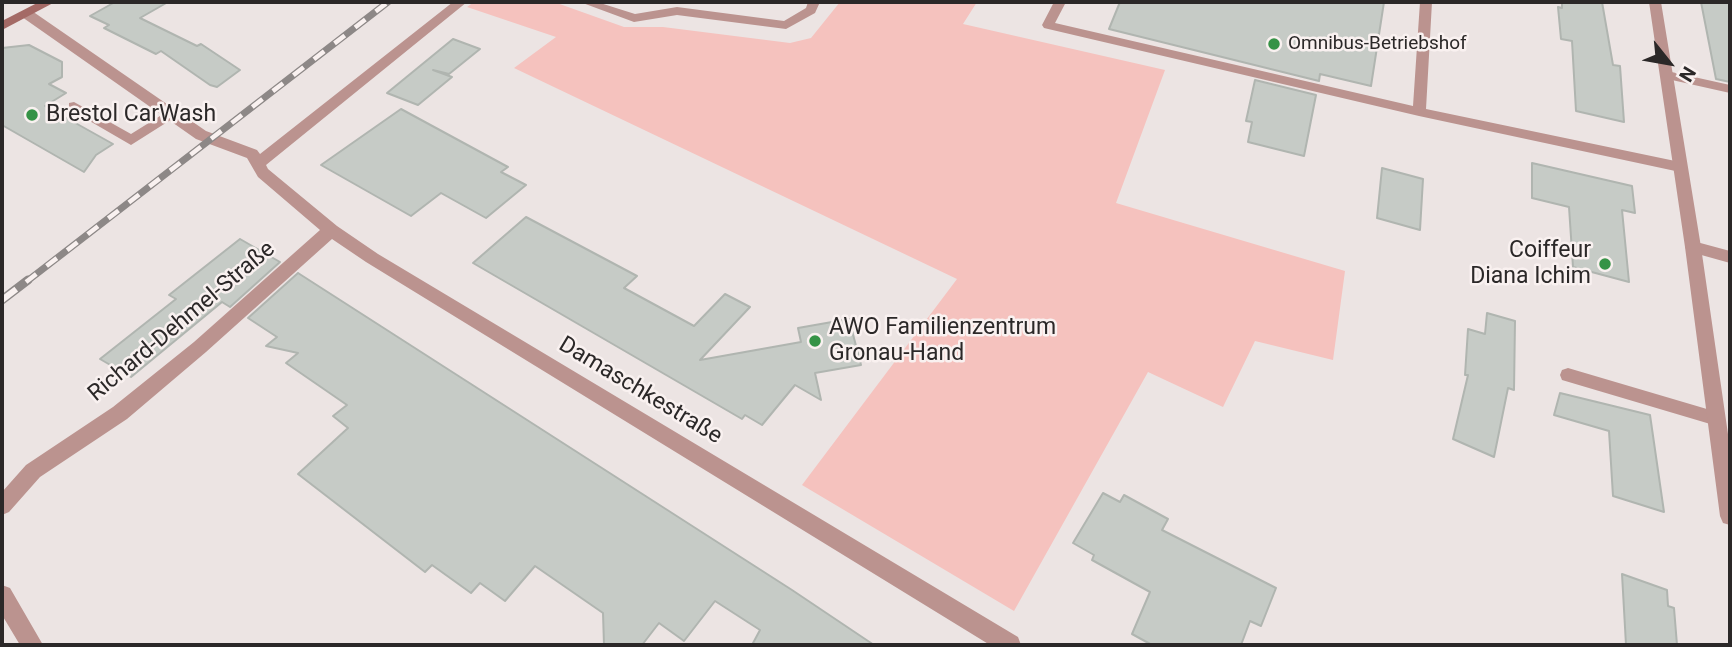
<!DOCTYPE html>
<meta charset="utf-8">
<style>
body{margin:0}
#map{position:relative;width:1732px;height:647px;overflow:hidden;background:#ece4e3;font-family:Roboto,sans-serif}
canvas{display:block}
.frame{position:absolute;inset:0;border:4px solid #2b2828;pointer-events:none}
.north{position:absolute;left:1634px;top:28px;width:70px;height:70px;-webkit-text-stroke:5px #f9f1f0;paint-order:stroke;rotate:121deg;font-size:19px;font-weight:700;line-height:28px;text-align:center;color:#2b2828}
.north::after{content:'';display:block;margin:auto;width:24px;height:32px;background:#2b2828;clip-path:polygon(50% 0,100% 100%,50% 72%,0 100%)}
</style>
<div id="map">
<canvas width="1732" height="647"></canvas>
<div class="frame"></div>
<div class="north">N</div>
</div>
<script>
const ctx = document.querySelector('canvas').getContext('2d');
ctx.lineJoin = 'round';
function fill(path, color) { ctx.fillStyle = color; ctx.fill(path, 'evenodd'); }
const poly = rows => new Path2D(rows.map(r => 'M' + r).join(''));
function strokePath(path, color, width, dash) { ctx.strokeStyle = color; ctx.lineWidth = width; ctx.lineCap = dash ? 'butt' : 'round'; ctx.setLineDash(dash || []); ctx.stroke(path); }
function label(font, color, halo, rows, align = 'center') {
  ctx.font = font + ' Roboto,sans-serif'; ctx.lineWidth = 5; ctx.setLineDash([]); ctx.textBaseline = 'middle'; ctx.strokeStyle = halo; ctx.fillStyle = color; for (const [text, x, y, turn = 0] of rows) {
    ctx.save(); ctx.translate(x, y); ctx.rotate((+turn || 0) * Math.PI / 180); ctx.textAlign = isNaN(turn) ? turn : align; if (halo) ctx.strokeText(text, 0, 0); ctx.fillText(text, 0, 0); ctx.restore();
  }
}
fill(poly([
 [474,2,554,2,624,27,663,27,790,43,811,38,840,2,977,2,963,24,1165,70,1116,203,1345,271,1333,360,1255,341,1223,407,1148,372,1014,611,802,485,957,279,514,68,556,37,467,7]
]), '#f5c2be');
const building = poly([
 [115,2,168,2,140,18,197,46,201,44,240,70,217,87,210,85,161,51,156,54,104,28,109,25,90,16,115,2],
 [1120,2,1384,2,1371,86,1320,74,1319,81,1109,29,1120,2],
 [1562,2,1602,2,1613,65,1620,66,1624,122,1576,111,1572,41,1561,39,1558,7,1562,8,1562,2],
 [1701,2,1730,2,1730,82,1716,79,1701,2],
 [453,39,480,49,449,74,433,70,452,77,418,105,387,93,453,39],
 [29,45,62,62,62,77,49,84,66,93,45,106,113,144,96,155,84,172,2,125,2,48,29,45],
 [1255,80,1316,95,1304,156,1248,142,1252,122,1246,121,1255,80],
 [401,109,508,167,501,172,526,185,486,218,441,193,411,216,321,165,401,109],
 [1532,163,1632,186,1635,213,1622,210,1629,282,1573,267,1569,207,1532,198,1532,163],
 [1382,168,1423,179,1420,230,1377,218,1382,168],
 [526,217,637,276,624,288,694,326,725,294,750,307,700,360,801,342,798,328,849,319,861,365,815,373,821,400,795,385,762,425,745,415,742,419,473,263,526,217],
 [240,239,280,262,230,307,222,302,131,377,100,359,176,299,169,295,240,239],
 [298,273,792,590,874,645,752,645,760,630,715,601,684,641,659,623,642,645,604,645,603,613,535,566,505,601,480,583,471,593,432,565,425,572,298,474,348,428,333,416,347,405,286,363,298,353,266,346,277,337,248,318,298,273],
 [1487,313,1515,321,1514,390,1508,388,1494,457,1453,439,1468,375,1465,375,1468,329,1485,334,1487,313],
 [1560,393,1650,415,1664,512,1613,496,1609,431,1554,415,1560,393],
 [1103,493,1120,502,1124,495,1168,519,1162,530,1276,588,1261,626,1250,621,1241,645,1152,645,1132,634,1150,592,1092,560,1094,555,1073,543,1103,493],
 [1622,574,1667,590,1668,606,1674,608,1677,645,1626,645,1622,574]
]);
fill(building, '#c6cbc6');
strokePath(building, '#b0b5b0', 2);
fill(poly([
 [580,2,597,2,635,14,677,7,784,21,806,8,808,2,820,2,815,13,786,29,677,15,634,22,580,2],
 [1054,2,1066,2,1055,23,1413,106,1420,2,1432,2,1426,109,1680,162,1687,167,1680,172,1419,116,1044,28,1042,25,1054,2],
 [1667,71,1730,85,1730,93,1663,78,1663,72,1667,71],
 [74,102,131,134,168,111,178,111,180,114,131,145,69,109,69,103,74,102],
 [1568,368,1717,412,1723,414,1725,419,1723,424,1717,426,1562,380,1560,375,1562,370,1568,368]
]), '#bb938f');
fill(poly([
 [453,2,467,2,266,165,268,169,337,226,378,254,1018,637,1021,645,990,645,366,262,332,239,206,352,127,419,40,477,9,512,2,515,2,492,26,465,113,407,194,342,320,230,258,177,247,158,196,139,22,17,22,11,32,11,206,131,257,150,260,154,453,2],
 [1693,241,1730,251,1730,263,1687,251,1685,247,1693,241],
 [2,585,10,588,43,645,20,645,2,615,2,585]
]), '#bb938f');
fill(poly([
 [1649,2,1661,2,1701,247,1730,448,1730,525,1723,523,1720,516,1685,247,1649,2]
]), '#bb938f');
fill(poly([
 [39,2,55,2,2,30,2,21,39,2]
]), '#a46a66');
const railFar1 = poly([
 [26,282,388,2]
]);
const rail = poly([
 [2,300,28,280]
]);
strokePath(railFar1, '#8d8887', 7);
strokePath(rail, '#8d8887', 9);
strokePath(railFar1, '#f9f1f0', 4.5, [13]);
strokePath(rail, '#f9f1f0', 6, [18]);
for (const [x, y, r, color] of [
 [1274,44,7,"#359346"],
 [32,115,7,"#359346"],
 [1605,264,7,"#359346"],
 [815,341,7,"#359346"]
]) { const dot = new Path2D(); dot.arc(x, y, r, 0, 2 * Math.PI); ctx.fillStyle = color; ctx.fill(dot); strokePath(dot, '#f9f1f0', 2.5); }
label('19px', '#2b2828', '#f9f1f0', [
 ["Omnibus-Betriebshof",1288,44]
], 'left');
label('23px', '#2b2828', '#f9f1f0', [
 ["Brestol CarWash",46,115],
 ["Coiffeur",1591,251,"right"],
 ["Diana Ichim",1591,277,"right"],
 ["AWO Familienzentrum",829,328],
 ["Gronau-Hand",829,354]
], 'left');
label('23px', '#2b2828', '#f9f1f0', [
 ["Richard-Dehmel-Straße",182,322,-40],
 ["Damaschkestraße",640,391,31]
]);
</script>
